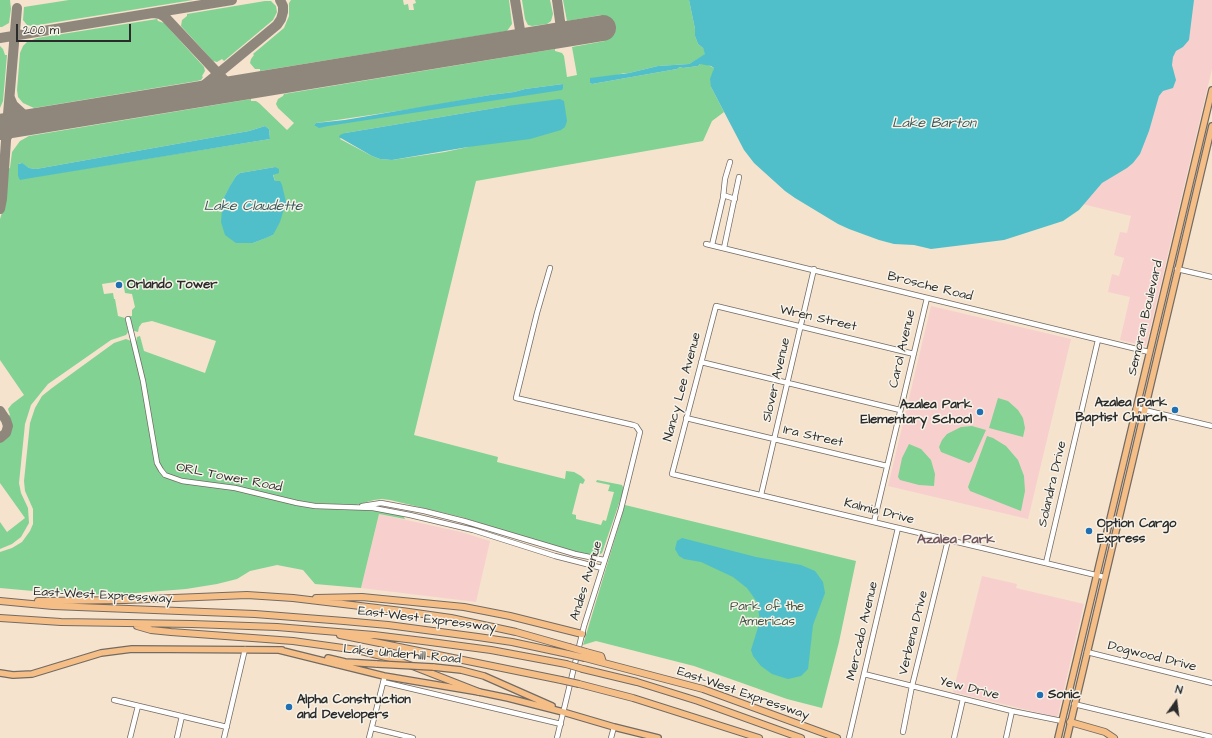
<!DOCTYPE html>
<style>
body{margin:0}
#map{position:relative;width:1212px;height:738px;overflow:hidden;background:#f5e3cd;font-family:"Architects Daughter",sans-serif}
canvas{display:block}
.north{position:absolute;left:1156px;top:682px;width:40px;height:40px;-webkit-text-stroke:3px #f7f3e8;paint-order:stroke;rotate:14deg;font-size:11px;font-weight:700;line-height:16px;text-align:center;color:#2b2b2b}
.north::after{content:'';display:block;margin:auto;width:14px;height:18px;background:#2b2b2b;clip-path:polygon(50% 0,100% 100%,50% 72%,0 100%)}
.scale{position:absolute;left:16px;top:24px;width:115px;height:18px;box-sizing:border-box;border:2px solid #2b2b2b;border-top:0;padding-left:5px;font-size:12px;line-height:14px;white-space:nowrap;color:#2b2b2b;-webkit-text-stroke:3px #f7f3e8;paint-order:stroke}
</style>
<div id="map">
<canvas width="1212" height="738"></canvas>
<div class="north">N</div>
<div class="scale">200 m</div>
</div>
<script>
const ctx = document.querySelector('canvas').getContext('2d');
ctx.lineJoin = 'round';
function fill(path, color) { ctx.fillStyle = color; ctx.fill(path, 'evenodd'); }
const poly = rows => new Path2D(rows.map(r => 'M' + r).join(''));
function strokePath(path, color, width, dash) { ctx.strokeStyle = color; ctx.lineWidth = width; ctx.lineCap = dash ? 'butt' : 'round'; ctx.setLineDash(dash || []); ctx.stroke(path); }
function label(font, color, halo, rows, align = 'center') {
  ctx.font = font + ' "Architects Daughter",sans-serif'; ctx.lineWidth = 3; ctx.setLineDash([]); ctx.textBaseline = 'middle'; ctx.strokeStyle = halo; ctx.fillStyle = color; for (const [text, x, y, turn = 0] of rows) {
    ctx.save(); ctx.translate(x, y); ctx.rotate((+turn || 0) * Math.PI / 180); ctx.textAlign = isNaN(turn) ? turn : align; if (halo) ctx.strokeText(text, 0, 0); ctx.fillText(text, 0, 0); ctx.restore();
  }
}
fill(poly([
 [1116,0,1212,0,1212,69,1146,346,1120,340,1130,297,1108,292,1112,274,1119,276,1124,258,1114,255,1120,232,1127,233,1131,216,958,173],
 [931,306,1071,339,1028,519,888,486],
 [379,514,461,532,490,541,476,602,361,588],
 [982,576,1017,584,1016,588,1084,604,1058,715,1056,717,953,692]
]), '#f7d0ce');
fill(poly([
 [0,0,10,0,11,9,9,23,2,27,0,27],
 [69,0,193,0,32,26,27,25,23,20,24,7],
 [291,0,403,0,404,5,408,4,409,10,414,10,413,4,416,3,415,0,509,0,512,24,507,31,260,71,260,69,255,69,250,63,251,59,254,55,253,54,284,28,289,16,289,3],
 [522,0,550,0,553,14,551,21,547,24,532,26,528,25,525,19],
 [563,0,689,0,695,29,695,36,698,44,703,48,706,54,689,64,658,66,629,73,624,73,590,83,592,84,677,69,680,67,683,68,698,66,700,64,706,64,714,68,711,87,724,112,712,121,703,141,476,181,414,435,498,457,497,462,565,479,566,471,574,472,581,476,585,480,583,484,580,483,572,514,576,515,576,519,601,525,603,520,606,521,614,492,608,491,610,485,596,482,597,480,622,485,624,489,623,492,602,553,597,556,593,556,550,545,461,517,390,500,382,499,374,500,356,505,314,503,299,501,231,485,181,479,169,475,163,469,158,460,145,381,136,342,137,337,140,336,144,351,205,373,216,341,152,321,142,323,139,327,138,332,134,331,129,316,132,316,132,310,135,307,132,294,125,293,123,282,122,281,102,284,104,294,113,293,114,299,115,299,118,316,125,318,128,332,126,335,111,340,48,384,31,405,25,424,19,483,21,493,28,508,29,523,21,537,12,544,0,549,0,522,7,532,25,518,0,483,0,442,8,436,12,427,8,416,10,415,8,409,12,404,24,395,0,360,0,219,4,206,8,169,10,168,12,152,20,141,29,136,251,99,251,101,256,101,259,103,287,130,294,123,278,108,276,104,278,99,283,96,284,94,555,49,555,51,562,53,564,56,567,77,577,75,572,47,605,41,601,15,567,21],
 [563,84,563,88,314,125,316,123,425,107,490,95,514,92,525,89],
 [507,106,468,147,445,152,392,160,380,159,372,156,340,139,345,133],
 [265,126,269,129,270,139,20,179,18,164,21,163,29,168,36,169,249,131],
 [275,167,273,174,275,181,273,235,253,243,223,199,236,176,240,173],
 [265,1,271,1,276,6,277,12,273,20,224,61,222,59,217,62,213,61,181,26,182,20,187,16,187,14],
 [157,19,158,21,164,23,204,67,205,71,202,76,203,77,201,80,197,81,34,108,23,103,18,97,17,90,20,53,23,46,27,42,37,38],
 [0,46,3,49,5,55,7,55,3,101,0,108],
 [126,339,131,341,142,386,155,463,158,469,163,476,179,483,233,489,294,504,370,510,401,515,404,517,405,519,379,514,361,588,315,584,303,570,277,565,250,571,237,579,217,584,186,589,111,595,55,593,0,588,0,552,12,548,22,542,30,531,33,524,33,509,25,491,24,481,30,423,35,408,42,396,52,388,114,343],
 [998,398,1008,401,1018,410,1023,418,1025,428,1023,437,989,428],
 [972,426,986,430,972,461,969,463,941,452,939,447,942,440,947,434,961,427],
 [987,436,993,438,1006,446,1018,460,1024,476,1025,491,1021,511,970,491,968,487],
 [909,444,921,449,931,460,935,474,934,486,919,485,900,480,898,477,902,458],
 [625,505,856,561,839,642,822,708,787,699,694,666,596,641,583,645]
]), '#81d293');
fill(poly([
 [689,0,1194,0,1189,40,1183,47,1176,51,1173,57,1172,65,1176,80,1173,88,1163,91,1159,96,1149,131,1140,154,1133,163,1127,168,1102,183,1079,210,1063,221,1004,240,931,249,914,245,894,244,879,240,849,229,838,224,795,198,785,191,754,163,744,150,711,87,710,79,714,68,711,66,700,64,698,66,683,68,680,67,677,69,592,84,590,83,590,78,629,73,658,66,689,64,705,54,703,48,698,44,695,36,695,29],
 [563,84,563,88,562,90,328,126,319,128,314,125,316,123,345,120,490,95,514,92,525,89],
 [560,99,564,101,567,121,565,127,561,130,530,139,468,147,392,160,380,159,372,156,339,137,340,135,345,133,507,106],
 [265,126,269,129,270,139,25,179,20,180,18,176,18,164,22,163,29,168,36,169,249,131],
 [275,167,279,169,279,173,273,175,275,181,280,181,282,185,286,202,280,222,273,235,266,238,253,243,236,243,225,235,221,222,223,199,230,186,236,176,240,173],
 [682,538,756,557,801,565,815,571,823,582,825,593,813,625,808,669,801,676,788,679,772,674,761,666,753,656,751,650,760,621,757,602,747,588,733,577,701,562,684,559,679,556,675,549,677,541]
]), '#51bfc9');
strokePath(poly([
 [515,0,522,42],
 [557,0,562,35],
 [154,13,160,14,165,17,226,82,236,86,248,86],
 [0,38,232,0],
 [183,97,197,91,277,25,281,19,283,12,283,6,280,0],
 [10,98,13,105,25,116,38,121],
 [7,137,9,131,14,127,36,121],
 [0,209,2,199,7,126,17,8],
 [0,411,6,420,8,426,6,433,0,438]
]), '#90877c', 10);
strokePath(poly([
 [0,127,603,28]
]), '#90877c', 26);
const minor = poly([
 [723,195,735,199],
 [706,244,1149,352],
 [712,245,723,198,725,179,730,162],
 [724,248,739,177],
 [550,268,537,313,516,398,633,425,636,426,640,432,621,509,584,626,557,738],
 [1177,269,1212,277],
 [128,319,143,381,157,463,161,470,165,475,182,481,235,488,297,503,315,506,373,508,410,515,473,530,555,556,602,568],
 [914,354,716,306,672,474,1104,577],
 [701,362,900,410],
 [1136,408,1212,426],
 [686,418,887,466],
 [761,495,814,269],
 [362,506,381,503,424,511,464,521,575,554,604,560],
 [874,522,927,298],
 [1046,563,1098,340],
 [1087,652,1212,683],
 [864,674,1012,711,1062,721],
 [383,682,561,724],
 [114,700,227,727],
 [1074,704,1212,737],
 [372,728,413,738],
 [903,732,912,686,948,540],
 [130,738,138,706],
 [177,738,182,716],
 [224,738,245,649],
 [369,738,384,679],
 [611,738,614,727],
 [849,738,898,528],
 [954,738,963,699],
 [1006,738,1012,711]
]);
const major = poly([
 [279,650,384,676,479,692,508,698,563,712,614,727,658,738],
 [328,658,345,662,377,664],
 [433,667,461,670,484,676,552,706],
 [0,673,13,675,32,674,101,653,132,649,282,650],
 [1058,738,1212,90],
 [1067,738,1212,126]
]);
const highway = poly([
 [316,598,362,597,464,607,510,616,582,634],
 [0,601,53,606,255,614,344,621,388,625,478,637,512,642,568,654],
 [38,601,125,600,247,595,293,598,402,611,451,618,516,632,569,647],
 [0,618,61,622,192,624,277,627,374,635,423,641,491,650,566,664],
 [137,626,151,630,171,632,293,641,357,650,390,658,415,667,479,692],
 [340,635,561,680],
 [586,652,601,656,603,662],
 [585,658,703,689,837,738],
 [583,669,637,682,698,701,801,738],
 [579,684,633,698,759,738],
 [1070,722,1105,732,1114,738]
]);
strokePath(minor, '#726b64', 6);
strokePath(major, '#726b64', 8);
strokePath(highway, '#726b64', 8);
strokePath(minor, '#fff', 4.5);
strokePath(major, '#f6be87', 5.5);
strokePath(highway, '#f6be87', 6);
const majorBridge = poly([
 [377,664,433,667]
]);
const highwayBridge = poly([
 [569,647,586,652],
 [568,654,585,658],
 [566,664,583,669],
 [561,680,579,684]
]);
strokePath(majorBridge, '#726b64', 8, []);
strokePath(highwayBridge, '#726b64', 8, []);
strokePath(majorBridge, '#f6be87', 5.5);
strokePath(highwayBridge, '#f6be87', 6);
for (const [x, y, r, color] of [
 [119,285,4,"#1f6fb2"],
 [1175,410,4,"#1f6fb2"],
 [980,412,4,"#1f6fb2"],
 [1089,531,4,"#1f6fb2"],
 [1040,695,4,"#1f6fb2"],
 [289,707,4,"#1f6fb2"]
]) { const dot = new Path2D(); dot.arc(x, y, r, 0, 2 * Math.PI); ctx.fillStyle = color; ctx.fill(dot); strokePath(dot, '#f7f3e8', 1.5); }
label('bold 13px', '#2b2b2b', '#f7f3e8', [
 ["Orlando Tower",127,285],
 ["Azalea Park",1167,403,"right"],
 ["Baptist Church",1167,418,"right"],
 ["Azalea Park",972,405,"right"],
 ["Elementary School",972,420,"right"],
 ["Option Cargo",1097,524],
 ["Express",1097,539],
 ["Sonic",1048,695],
 ["Alpha Construction",297,700],
 ["and Developers",297,715]
], 'left');
label('13px', '#2b2b2b', '#f7f3e8', [
 ["Brosche Road",930,287,14],
 ["Semoran Boulevard",1146,318,-77],
 ["Wren Street",818,319,13],
 ["Carol Avenue",903,349,-77],
 ["Slover Avenue",777,380,-77],
 ["Nancy Lee Avenue",683,387,-75],
 ["Ira Street",813,437,13],
 ["ORL Tower Road",229,478,11],
 ["Solandra Drive",1053,484,-77],
 ["Kalmia Drive",879,512,14],
 ["Andes Avenue",587,581,-73],
 ["East-West Expressway",103,596,3],
 ["East-West Expressway",427,620,7],
 ["Mercado Avenue",863,631,-77],
 ["Verbena Drive",914,633,-76],
 ["Lake Underhill Road",402,655,5],
 ["Dogwood Drive",1152,657,14],
 ["Yew Drive",969,689,14],
 ["East-West Expressway",743,694,19]
]);
label('13px', '#405545', '#f7f3e8', [
 ["Park of the",767,607],
 ["Americas",767,622]
]);
label('italic 14px', '#36575a', '#f7f3e8', [
 ["Lake Barton",934,124],
 ["Lake Claudette",253,207]
]);
label('bold 14px', '#735760', '#f7f3e8', [
 ["Azalea Park",956,540]
]);
</script>
